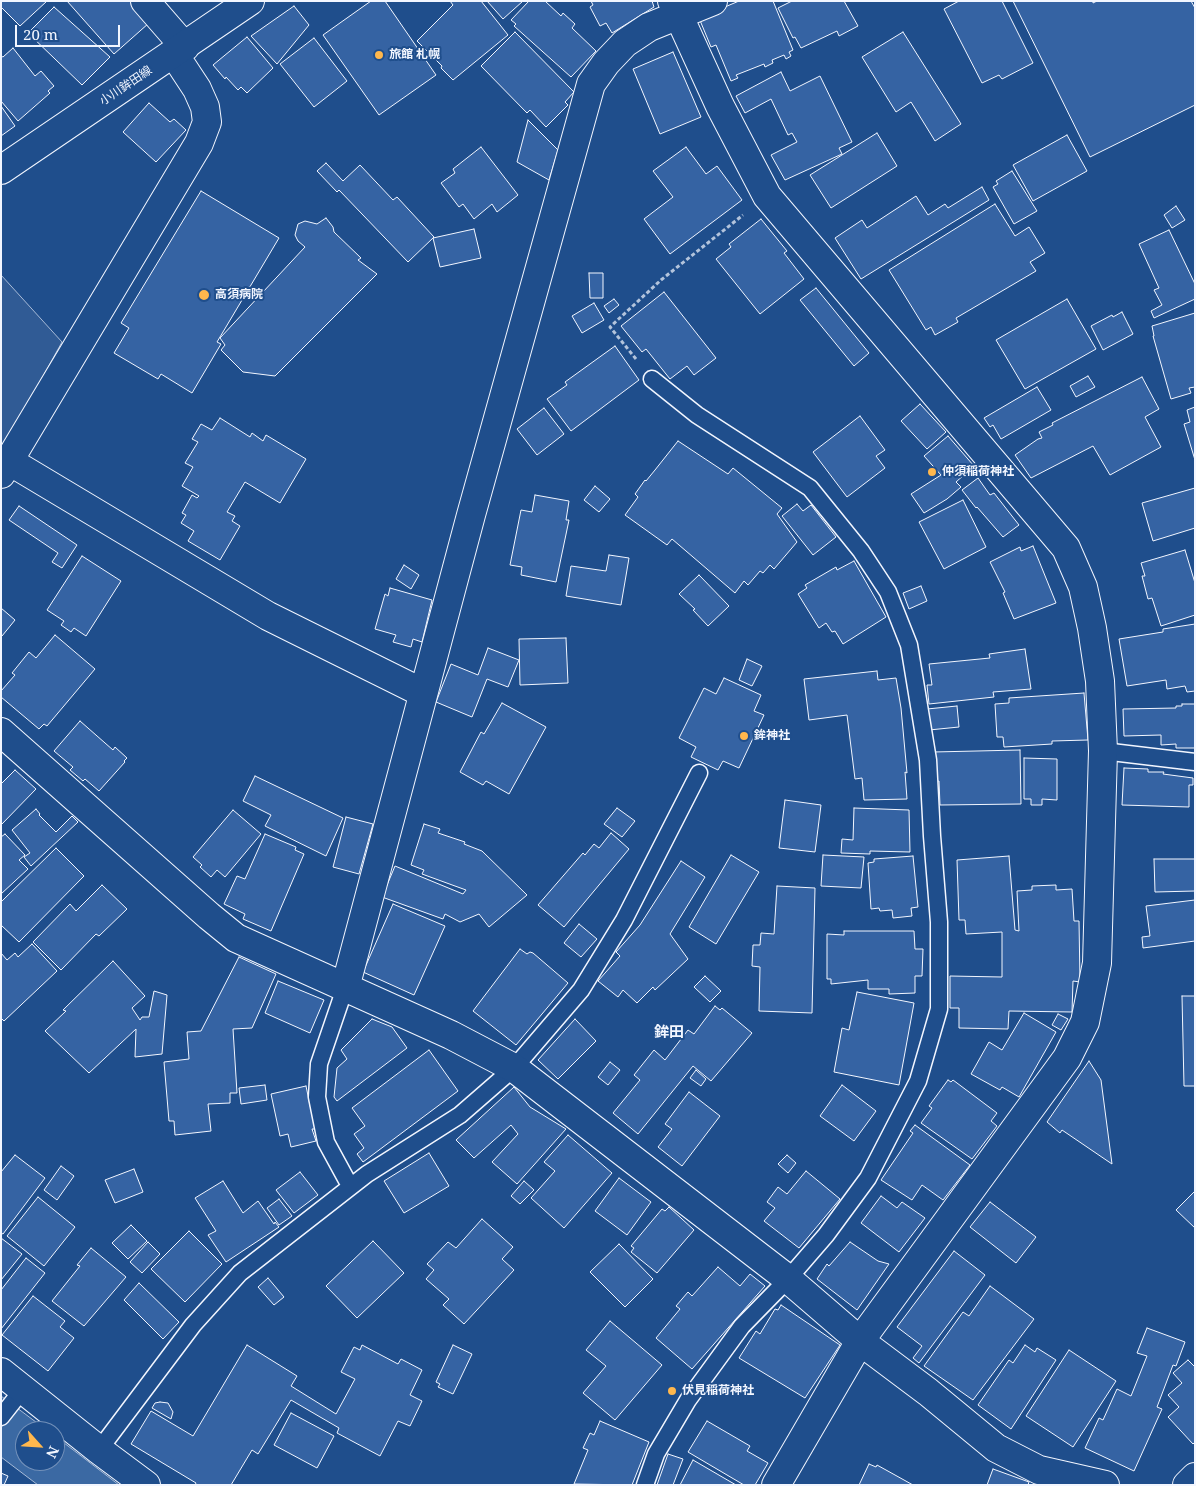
<!DOCTYPE html>
<meta charset="utf-8">
<style>
body{margin:0}
#map{position:relative;width:1196px;height:1486px;overflow:hidden;background:#1f4e8c;font-family:"Noto Serif",serif}
canvas{display:block}
.frame{position:absolute;inset:0;border:2px solid #f2f6ff;pointer-events:none}
.north{position:absolute;left:15px;top:1421px;width:50px;height:50px;box-sizing:border-box;background:#1f4e8c;border:1px solid #7391ba;border-radius:50%;rotate:116deg;font-size:14px;font-weight:700;line-height:20px;text-align:center;color:#f2f6ff}
.north::after{content:'';display:block;margin:auto;width:18px;height:22px;background:#ffb74d;clip-path:polygon(50% 0,100% 100%,50% 72%,0 100%)}
.scale{position:absolute;left:15px;top:25px;width:105px;height:22px;box-sizing:border-box;border:2px solid #f2f6ff;border-top:0;padding-left:6px;font-size:15px;line-height:18px;white-space:nowrap;color:#f2f6ff;-webkit-text-stroke:4px #1f4e8c;paint-order:stroke}
</style>
<div id="map">
<canvas width="1196" height="1486"></canvas>
<div class="frame"></div>
<div class="north">N</div>
<div class="scale">20 m</div>
</div>
<script>
const ctx = document.querySelector('canvas').getContext('2d');
ctx.lineJoin = 'round';
function fill(path, color) { ctx.fillStyle = color; ctx.fill(path, 'evenodd'); }
const poly = rows => new Path2D(rows.map(r => 'M' + r).join(''));
function strokePath(path, color, width, dash) { ctx.strokeStyle = color; ctx.lineWidth = width; ctx.lineCap = dash ? 'butt' : 'round'; ctx.setLineDash(dash || []); ctx.stroke(path); }
function label(font, color, halo, rows, align = 'center') {
  ctx.font = font + ' "Noto Serif","Noto Sans JP",serif'; ctx.lineWidth = 4; ctx.setLineDash([]); ctx.textBaseline = 'middle'; ctx.strokeStyle = halo; ctx.fillStyle = color; for (const [text, x, y, turn = 0] of rows) {
    ctx.save(); ctx.translate(x, y); ctx.rotate((+turn || 0) * Math.PI / 180); ctx.textAlign = isNaN(turn) ? turn : align; if (halo) ctx.strokeText(text, 0, 0); ctx.fillText(text, 0, 0); ctx.restore();
  }
}
const parking = poly([
 [1,275,62,342,1,452,1,275]
]);
fill(parking, '#305b95');
strokePath(parking, '#a8bbd7', 1);
const water = poly([
 [1,1396,48,1431,25,1431,25,1461,55,1461,55,1436,119,1485,38,1485,1,1457,1,1396]
]);
fill(water, '#3b69a3');
strokePath(water, '#a8bbd7', 1);
const building = poly([
 [1,1,47,1,20,26,1,7,1,1],
 [67,1,130,1,149,23,114,54,67,1],
 [371,1,385,1,436,75,379,115,323,35,371,1],
 [450,1,481,1,508,35,453,80,441,68,442,66,417,41,453,5,450,1],
 [487,1,523,1,503,19,487,1],
 [529,1,545,1,561,16,563,13,575,24,572,28,596,51,571,77,514,26,516,24,511,20,529,1],
 [591,1,652,1,654,7,612,33,606,23,600,26,590,7,593,5,591,1],
 [739,1,773,1,793,50,789,52,791,56,786,59,784,55,772,60,773,63,765,67,764,64,736,75,738,78,731,81,716,45,711,47,699,18,739,1],
 [792,1,844,1,858,26,839,36,837,31,801,48,795,37,793,38,778,8,792,1],
 [959,1,1002,1,1033,63,1002,79,999,75,982,83,944,9,959,1],
 [1013,1,1093,1,1093,3,1097,1,1191,1,1195,8,1195,105,1090,157,1013,1],
 [294,6,309,25,277,64,251,36,294,6],
 [54,7,110,57,82,85,28,33,54,7],
 [515,32,574,92,565,102,568,105,546,127,530,110,527,113,481,66,515,32],
 [903,32,961,124,935,141,911,102,896,112,862,57,903,32],
 [247,37,273,68,247,93,241,87,238,90,226,77,225,79,213,65,247,37],
 [314,38,347,81,314,107,280,64,314,38],
 [13,48,35,76,41,71,54,86,48,91,50,93,18,121,1,101,1,56,3,57,13,48],
 [673,52,701,117,660,134,633,69,673,52],
 [781,72,790,91,820,76,852,142,839,148,842,154,785,180,771,155,797,142,792,133,788,135,771,99,745,113,736,96,781,72],
 [149,103,170,122,174,119,186,130,156,162,123,132,149,103],
 [1,106,15,126,1,136,1,106],
 [528,120,558,150,549,180,517,162,528,120],
 [877,133,897,166,831,208,810,175,877,133],
 [1067,135,1087,171,1033,201,1013,165,1067,135],
 [481,147,518,195,497,212,492,204,474,219,463,204,459,207,441,183,455,173,453,169,481,147],
 [686,147,706,174,717,166,742,200,670,254,644,219,673,197,653,171,686,147],
 [326,163,343,181,360,165,393,200,397,197,434,237,408,262,339,190,337,192,317,171,326,163],
 [1012,171,1037,211,1014,224,993,187,998,184,996,181,1012,171],
 [982,187,989,200,861,279,835,238,862,220,867,228,916,196,928,215,945,204,948,208,982,187],
 [201,191,279,238,217,342,221,344,192,393,161,374,158,379,114,353,129,328,121,323,201,191],
 [995,204,1015,236,1029,227,1045,253,1030,262,1036,271,956,318,958,322,935,335,931,327,926,330,889,270,995,204],
 [1176,206,1185,220,1172,228,1164,215,1176,206],
 [326,218,333,227,334,232,361,258,358,260,377,274,275,376,243,372,221,350,225,345,220,338,305,247,298,241,295,235,298,224,305,221,317,224,326,218],
 [761,219,787,251,784,253,804,279,760,314,716,259,731,247,729,244,761,219],
 [474,229,481,258,440,267,433,238,474,229],
 [1169,230,1195,284,1195,299,1154,318,1151,311,1162,305,1154,290,1159,288,1139,244,1169,230],
 [589,273,603,273,603,298,590,298,589,273],
 [816,288,869,353,854,366,800,300,816,288],
 [664,292,716,358,694,375,687,366,670,379,646,349,642,352,621,326,664,292],
 [614,299,619,305,609,313,604,306,614,299],
 [1067,299,1096,349,1025,389,996,340,1067,299],
 [594,303,604,320,582,333,572,316,594,303],
 [1122,312,1133,334,1103,350,1091,326,1112,315,1113,317,1122,312],
 [1195,313,1195,387,1189,388,1191,393,1171,399,1153,336,1154,336,1152,326,1195,313],
 [615,346,639,380,571,431,547,399,567,385,565,382,615,346],
 [1088,376,1095,387,1076,397,1070,386,1088,376],
 [1142,377,1159,409,1145,417,1161,447,1110,475,1093,446,1031,478,1015,455,1038,439,1042,438,1039,432,1053,425,1052,423,1142,377],
 [1037,387,1051,410,1001,439,993,425,990,427,984,418,1037,387],
 [920,404,946,432,927,449,901,421,920,404],
 [1195,407,1195,460,1184,424,1190,422,1187,410,1195,407],
 [544,408,564,434,537,455,517,429,544,408],
 [860,416,885,450,876,456,885,468,847,497,813,452,860,416],
 [220,418,250,437,252,433,263,441,266,435,306,459,280,503,245,482,227,512,235,516,232,521,240,526,220,560,188,541,194,531,181,523,186,515,182,513,192,495,197,498,199,496,182,486,193,467,185,463,198,442,192,439,201,424,212,430,220,418],
 [948,436,974,466,956,482,961,487,947,499,924,513,911,494,941,475,924,456,948,436],
 [678,441,728,474,733,468,782,508,777,514,797,542,774,569,770,565,763,573,760,571,748,585,744,581,735,593,672,539,667,545,625,515,638,497,635,494,645,480,646,481,655,470,678,441],
 [978,478,990,495,994,493,1019,525,1003,537,977,507,976,508,962,490,978,478],
 [595,486,610,499,599,512,584,500,595,486],
 [1195,488,1195,528,1153,541,1142,503,1195,488],
 [535,495,569,501,566,520,569,520,556,582,521,575,522,567,510,565,521,510,532,512,535,495],
 [963,500,986,547,944,569,919,522,963,500],
 [797,504,803,511,811,505,836,537,813,555,782,516,797,504],
 [19,506,77,545,62,568,52,562,58,553,9,520,19,506],
 [1033,546,1056,603,1014,619,1003,593,1005,592,990,562,1020,547,1021,551,1033,546],
 [1185,550,1195,583,1195,615,1161,626,1152,598,1148,599,1142,576,1145,576,1141,563,1185,550],
 [609,555,629,558,621,605,566,596,571,566,606,571,609,555],
 [82,556,121,581,86,636,74,628,71,632,61,625,64,621,47,610,82,556],
 [854,561,886,617,843,644,835,631,832,632,826,623,819,628,798,594,807,588,805,585,836,567,837,570,854,561],
 [404,565,419,575,411,589,396,579,404,565],
 [699,575,729,606,708,626,693,610,695,609,679,594,699,575],
 [921,586,927,601,909,609,903,593,921,586],
 [390,588,432,600,422,642,413,639,411,647,393,642,396,635,375,629,385,594,388,596,390,588],
 [1,608,15,620,2,636,1,635,1,608],
 [1195,624,1195,691,1187,692,1185,686,1167,689,1166,680,1127,686,1119,639,1163,632,1163,629,1195,624],
 [55,635,95,669,47,726,44,724,39,729,1,697,1,691,15,675,12,673,29,652,36,658,55,635],
 [566,638,568,683,520,685,519,639,566,638],
 [488,648,519,660,508,687,487,679,472,717,436,702,451,664,478,675,488,648],
 [1025,649,1031,689,993,692,994,697,929,704,927,685,932,685,929,664,990,658,989,654,1025,649],
 [747,659,762,666,752,686,739,680,747,659],
 [877,671,878,680,896,678,901,708,907,773,905,772,907,799,864,800,862,778,855,779,847,715,809,720,804,679,877,671],
 [724,678,761,695,754,711,764,715,739,768,723,761,718,770,691,757,696,747,679,738,704,688,716,694,724,678],
 [1084,693,1088,740,1052,741,1052,744,1004,747,1003,737,997,737,995,704,1009,703,1009,698,1084,693],
 [502,703,546,727,509,794,486,781,483,785,460,772,481,732,484,734,502,703],
 [1182,704,1195,704,1195,748,1176,748,1176,744,1161,745,1161,735,1124,736,1123,709,1176,708,1176,706,1182,706,1182,704],
 [957,706,959,727,929,730,927,709,957,706],
 [80,721,113,750,115,747,127,758,124,761,125,762,99,791,85,779,83,781,70,770,73,767,54,751,80,721],
 [1020,750,1021,804,940,805,939,781,934,782,933,752,1020,750],
 [1024,758,1057,759,1057,800,1042,799,1042,805,1031,805,1031,799,1024,799,1024,758],
 [1124,768,1148,769,1148,772,1164,772,1163,774,1193,778,1193,785,1189,785,1189,807,1122,805,1124,768],
 [15,770,36,789,1,825,1,784,15,770],
 [255,776,343,818,326,856,265,826,271,815,243,801,255,776],
 [785,800,821,805,815,852,779,848,785,800],
 [617,808,635,821,622,837,604,824,617,808],
 [854,808,909,810,910,852,870,851,870,854,841,853,842,839,853,840,854,808],
 [36,809,40,814,39,815,56,832,72,816,78,822,31,866,24,857,30,853,12,830,36,809],
 [233,810,261,834,225,877,217,870,211,877,200,867,202,865,193,857,233,810],
 [346,817,373,824,359,874,333,867,346,817],
 [424,824,440,829,438,833,465,842,464,844,482,851,527,895,489,927,479,914,460,922,445,914,443,919,382,897,395,866,463,894,466,890,422,874,424,870,411,865,424,824],
 [611,833,629,849,564,927,538,905,583,853,585,855,594,844,599,848,611,833],
 [5,834,25,855,19,860,28,869,1,894,1,837,5,834],
 [265,834,296,847,295,850,304,854,271,931,243,919,245,914,224,904,237,876,245,879,265,834],
 [56,848,84,876,19,942,1,925,1,902,56,848],
 [731,855,759,872,716,944,689,927,731,855],
 [823,855,864,857,861,888,821,886,823,855],
 [913,856,918,907,911,908,912,916,893,918,892,910,880,911,879,908,871,909,868,863,874,862,874,859,913,856],
 [1009,856,1015,930,1019,931,1017,891,1032,890,1032,886,1056,885,1056,890,1072,889,1074,921,1079,921,1080,982,1073,981,1072,1012,1009,1011,1008,1029,959,1028,959,1008,950,1008,950,976,1002,977,1002,932,966,934,965,920,959,920,957,860,1009,856],
 [1154,859,1195,859,1195,891,1155,892,1154,859],
 [681,861,705,877,670,934,688,959,655,990,653,987,637,1003,623,990,618,997,598,981,620,956,616,952,640,925,681,861],
 [102,885,127,909,99,936,96,934,61,970,33,942,70,904,76,911,102,885],
 [777,886,815,888,812,1013,759,1011,760,967,752,966,753,945,760,945,761,933,774,934,777,886],
 [1195,900,1195,941,1143,948,1142,937,1150,936,1146,906,1195,900],
 [393,904,445,926,414,995,363,972,393,904],
 [579,924,597,939,581,957,564,943,579,924],
 [844,931,914,931,915,949,923,949,922,976,915,976,915,993,889,994,889,989,868,989,868,980,831,984,831,979,827,979,827,934,844,935,844,931],
 [32,944,57,971,4,1021,1,1018,1,953,7,960,15,953,18,957,32,944],
 [520,949,527,954,530,952,533,953,568,983,516,1045,473,1011,520,949],
 [239,957,276,974,252,1028,233,1029,237,1093,230,1093,230,1103,208,1104,211,1131,175,1135,174,1121,169,1121,164,1062,189,1059,187,1032,201,1031,239,957],
 [113,961,145,996,132,1008,140,1020,142,1017,149,1017,154,991,167,995,162,1054,135,1057,136,1029,89,1073,45,1031,66,1011,63,1010,113,961],
 [705,976,721,991,710,1002,694,987,705,976],
 [278,981,324,1000,310,1033,265,1013,278,981],
 [857,992,914,1003,899,1085,834,1072,842,1028,849,1030,857,992],
 [1182,996,1195,996,1195,1086,1184,1086,1182,996],
 [715,1006,720,1010,722,1008,752,1033,711,1081,693,1066,638,1134,613,1113,640,1080,634,1075,654,1050,665,1060,688,1030,694,1034,715,1006],
 [1024,1013,1056,1032,1019,1097,1002,1087,1000,1090,971,1074,989,1042,1002,1050,1024,1013],
 [1058,1014,1068,1019,1061,1030,1052,1025,1058,1014],
 [372,1019,392,1027,407,1048,337,1101,334,1097,337,1068,347,1059,341,1050,372,1019],
 [575,1019,596,1041,558,1079,538,1060,575,1019],
 [429,1050,458,1091,363,1162,357,1154,364,1148,354,1134,365,1126,352,1108,429,1050],
 [1089,1061,1101,1080,1112,1164,1062,1130,1060,1133,1047,1122,1089,1061],
 [610,1062,620,1070,608,1085,598,1077,610,1062],
 [696,1070,706,1079,701,1086,690,1078,696,1070],
 [948,1080,951,1082,953,1080,997,1113,991,1121,997,1126,972,1159,921,1123,932,1108,929,1106,948,1080],
 [265,1085,267,1100,241,1104,239,1088,265,1085],
 [842,1085,876,1111,854,1141,820,1116,842,1085],
 [306,1086,315,1129,312,1129,316,1141,291,1147,288,1134,280,1136,271,1094,306,1086],
 [514,1087,530,1107,566,1129,517,1184,492,1162,518,1134,511,1125,474,1158,456,1140,514,1087],
 [689,1092,720,1116,682,1166,658,1147,672,1129,665,1124,689,1092],
 [915,1125,970,1165,943,1200,922,1185,912,1200,881,1180,913,1133,910,1131,915,1125],
 [568,1135,612,1173,564,1228,531,1198,555,1171,544,1162,568,1135],
 [429,1153,449,1186,404,1213,384,1181,429,1153],
 [15,1155,45,1178,3,1234,1,1233,1,1172,15,1155],
 [787,1155,796,1163,788,1173,778,1164,787,1155],
 [61,1166,74,1176,57,1200,44,1190,61,1166],
 [134,1169,143,1192,115,1203,105,1180,134,1169],
 [806,1171,840,1199,799,1248,764,1221,775,1208,767,1202,778,1187,787,1194,806,1171],
 [300,1172,318,1195,294,1213,276,1190,300,1172],
 [619,1178,651,1202,627,1235,595,1211,619,1178],
 [223,1181,243,1213,258,1201,274,1224,275,1222,279,1227,226,1262,208,1235,216,1231,195,1198,223,1181],
 [524,1181,534,1190,520,1204,511,1196,524,1181],
 [1195,1191,1195,1228,1176,1210,1195,1191],
 [881,1196,897,1208,902,1202,925,1218,899,1252,861,1223,881,1196],
 [38,1197,75,1227,44,1266,7,1236,38,1197],
 [279,1199,292,1216,279,1225,267,1208,279,1199],
 [990,1202,1036,1237,1016,1263,970,1227,990,1202],
 [669,1207,694,1230,657,1273,631,1252,634,1248,631,1246,662,1209,665,1211,669,1207],
 [482,1219,513,1247,502,1259,514,1270,464,1324,443,1305,449,1299,426,1279,434,1270,427,1264,448,1242,456,1248,482,1219],
 [131,1225,147,1241,128,1259,112,1243,131,1225],
 [189,1231,222,1264,185,1302,151,1269,189,1231],
 [1,1238,22,1254,1,1280,1,1238],
 [373,1241,404,1273,357,1318,326,1286,373,1241],
 [148,1242,160,1254,142,1273,130,1262,148,1242],
 [850,1242,878,1261,889,1264,857,1310,817,1279,827,1264,829,1266,850,1242],
 [619,1244,653,1279,625,1307,590,1272,619,1244],
 [91,1248,126,1277,84,1326,52,1301,80,1266,77,1265,91,1248],
 [954,1251,985,1275,919,1363,913,1358,922,1346,897,1327,954,1251],
 [26,1258,45,1273,1,1329,1,1290,26,1258],
 [718,1267,740,1286,750,1274,765,1286,692,1369,656,1338,680,1309,676,1306,688,1292,692,1296,718,1267],
 [268,1278,284,1297,274,1305,258,1287,268,1278],
 [139,1283,179,1322,163,1339,124,1300,139,1283],
 [990,1286,1034,1319,973,1400,924,1366,963,1312,969,1316,990,1286],
 [33,1296,65,1321,60,1327,74,1338,48,1371,2,1335,33,1296],
 [781,1305,840,1345,805,1398,739,1358,756,1331,760,1334,775,1309,778,1310,781,1305],
 [610,1321,662,1365,615,1420,583,1393,606,1366,586,1350,610,1321],
 [1147,1328,1185,1342,1176,1366,1173,1365,1157,1407,1162,1409,1134,1471,1085,1448,1099,1418,1103,1420,1117,1389,1131,1396,1147,1356,1137,1353,1147,1328],
 [247,1345,297,1376,291,1386,336,1414,355,1379,341,1372,354,1347,360,1350,362,1345,398,1364,401,1359,422,1370,410,1395,422,1401,410,1426,398,1421,380,1456,337,1433,339,1428,291,1400,258,1454,252,1450,231,1485,195,1485,196,1483,131,1444,151,1411,193,1436,247,1345],
 [453,1345,472,1354,453,1394,438,1387,440,1384,436,1382,453,1345],
 [1025,1345,1035,1352,1037,1348,1056,1360,1011,1429,978,1405,1009,1360,1013,1363,1025,1345],
 [1069,1350,1116,1381,1073,1447,1026,1416,1069,1350],
 [1188,1360,1195,1367,1195,1442,1193,1444,1168,1417,1179,1407,1168,1395,1182,1383,1173,1373,1188,1360],
 [160,1402,168,1403,173,1412,171,1419,152,1408,155,1403,160,1402],
 [291,1413,334,1436,317,1468,274,1445,291,1413],
 [600,1421,649,1442,632,1485,574,1484,588,1450,583,1448,590,1433,594,1435,600,1421],
 [707,1421,750,1446,747,1451,768,1463,755,1485,744,1485,688,1452,707,1421],
 [668,1454,683,1459,673,1485,657,1485,668,1454],
 [693,1460,736,1485,680,1485,693,1460],
 [869,1464,876,1467,877,1465,913,1485,859,1485,869,1464],
 [993,1469,1029,1482,1028,1485,987,1485,993,1469],
 [1,1473,8,1476,4,1485,1,1485,1,1473]
]);
fill(building, '#3563a3');
strokePath(building, '#f2f6ff', 1);
const service = poly([
 [1103,751,1195,762],
 [345,988,319,1064,317,1097,326,1142,350,1186],
 [1,1417,23,1389],
 [99,1450,193,1325,240,1273,367,1174,460,1115,514,1068,581,990,624,920,699,773],
 [645,1485,656,1454,688,1400,742,1326,788,1279,826,1235,868,1178,918,1081,939,1009,939,922,932,836,928,760,909,645,888,592,861,551,810,488,697,415,652,379]
]);
const minor = poly([
 [145,1,185,47],
 [672,1,720,106,767,196,1066,548,1083,587,1092,628,1100,681,1103,751,1097,963,1085,1022,1067,1058,860,1341,776,1485],
 [9,461,268,616,423,693],
 [1,474,199,143,207,122,205,107,197,89,174,54],
 [1,732,209,916,236,938,451,1035,514,1068,788,1279,860,1341,928,1392,996,1448,1039,1470,1105,1485],
 [345,988,471,515,591,84,606,63,625,43,649,27,713,1],
 [1,1372,99,1450,146,1485],
 [1187,1485,1195,1477]
]);
const primary = poly([
 [1,170,250,1]
]);
strokePath(service, '#f2f6ff', 19);
strokePath(minor, '#f2f6ff', 30);
strokePath(primary, '#f2f6ff', 30);
strokePath(poly([
 [636,359,610,327,661,280,743,215]
]), '#b3c4dc', 3, [4, 2.5]);
strokePath(service, '#1f4e8c', 16);
strokePath(minor, '#1f4e8c', 28);
strokePath(primary, '#1f4e8c', 28);
for (const [x, y, r, color] of [
 [379,55,5,"#ffb74d"],
 [204,295,6,"#ffb74d"],
 [932,472,5,"#ffb74d"],
 [744,736,5,"#ffb74d"],
 [672,1391,5,"#ffb74d"]
]) { const dot = new Path2D(); dot.arc(x, y, r, 0, 2 * Math.PI); ctx.fillStyle = color; ctx.fill(dot); strokePath(dot, '#1f4e8c', 2); }
label('bold 12px', '#f2f6ff', '#1f4e8c', [
 ["旅館 札幌",389,55],
 ["高須病院",215,295],
 ["仲須稲荷神社",942,472],
 ["鉾神社",754,736],
 ["伏見稲荷神社",682,1391]
], 'left');
label('12px', '#f2f6ff', '#1f4e8c', [
 ["小川鉾田線",126,86,-34]
]);
label('bold 15px', '#f2f6ff', '#1f4e8c', [
 ["鉾田",669,1033]
]);
</script>
